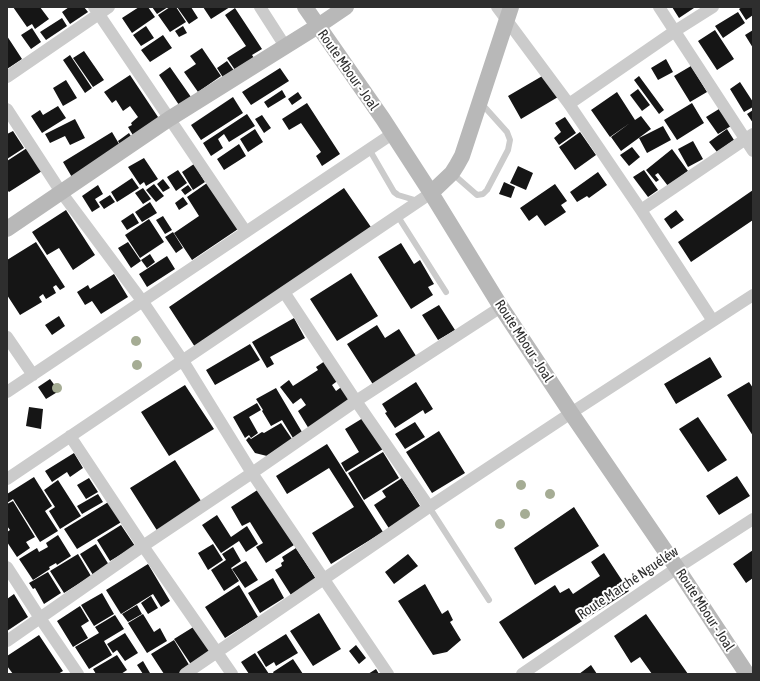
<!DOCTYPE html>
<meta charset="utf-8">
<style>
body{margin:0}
#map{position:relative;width:760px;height:681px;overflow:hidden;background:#fff;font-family:"Asap Condensed",sans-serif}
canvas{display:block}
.frame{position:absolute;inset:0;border:8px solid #2e2e2e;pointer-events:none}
</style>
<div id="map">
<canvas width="760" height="681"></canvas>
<div class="frame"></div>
</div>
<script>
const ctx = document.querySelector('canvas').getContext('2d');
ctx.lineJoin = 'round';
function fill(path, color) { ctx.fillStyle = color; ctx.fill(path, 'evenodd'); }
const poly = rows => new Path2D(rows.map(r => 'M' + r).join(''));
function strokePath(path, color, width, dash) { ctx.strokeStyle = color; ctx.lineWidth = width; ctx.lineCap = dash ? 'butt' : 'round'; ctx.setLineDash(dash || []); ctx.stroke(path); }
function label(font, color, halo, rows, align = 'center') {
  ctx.font = font + ' "Asap Condensed",sans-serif'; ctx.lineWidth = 4; ctx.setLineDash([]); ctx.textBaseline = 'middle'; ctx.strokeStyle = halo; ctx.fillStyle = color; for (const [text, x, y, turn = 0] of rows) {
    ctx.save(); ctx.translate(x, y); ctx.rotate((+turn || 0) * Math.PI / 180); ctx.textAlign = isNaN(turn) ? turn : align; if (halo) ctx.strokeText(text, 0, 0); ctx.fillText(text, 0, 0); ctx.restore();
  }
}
fill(poly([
 [13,7,40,7,49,19,35,29,32,24,27,27],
 [69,7,84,7,88,12,70,24,62,12],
 [139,7,148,7,155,17,132,33,122,18],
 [152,7,168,7,157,14],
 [170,7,176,7,186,22,170,32,158,15],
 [177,7,191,7,198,18,189,24],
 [203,7,230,7,211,19],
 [672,7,693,7,694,8,679,18],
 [742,7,753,7,753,15,746,20,739,9],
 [235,8,262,49,252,55,254,58,235,70,227,58,246,46,225,15],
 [738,12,745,23,723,38,715,26],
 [62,18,67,26,46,40,40,32],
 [146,26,154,38,141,46,133,35],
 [183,26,187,33,179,37,175,31],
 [32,28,41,42,31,49,21,35],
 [715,30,734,59,717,70,698,41],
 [753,30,753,48,745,35],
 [163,35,172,48,150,62,141,50],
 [7,36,22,59,7,69],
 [202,48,221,76,198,92,184,72,196,64,190,56],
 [84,51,104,80,93,87,73,58],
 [70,55,92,88,85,93,63,60],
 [666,59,673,72,658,80,651,68],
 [227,61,235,72,224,79,217,68],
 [691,66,707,92,690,102,674,76],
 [170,67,191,97,179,105,159,75],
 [280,68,289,81,251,105,242,92],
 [130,75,160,120,134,137,128,127,132,125,131,123,138,117,130,106,123,111,116,100,112,103,104,92],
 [544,75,558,97,521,119,508,96],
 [639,76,664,110,659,114,634,80],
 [66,80,77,98,63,106,53,88],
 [740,82,753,102,753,107,744,112,730,89],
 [638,89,650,105,642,111,630,95],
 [282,90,286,97,268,108,264,102],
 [298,92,302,98,292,105,288,99],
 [617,92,635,120,641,116,651,129,621,151,611,137,630,123,610,137,591,110],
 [233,97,243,113,201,140,191,125],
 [307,103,340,154,322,166,316,156,321,152,301,123,289,130,282,119],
 [692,103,704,123,677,140,664,120],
 [58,106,66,118,42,133,31,116,40,110,43,115],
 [719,109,731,126,718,134,706,117],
 [753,110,753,123,747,114],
 [247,114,255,126,229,142,224,134,218,139,223,148,211,156,203,143],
 [262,115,271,128,264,133,255,119],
 [565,117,576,133,559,145,554,138,561,132,555,123],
 [75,119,85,138,70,145,65,136,50,143,45,134],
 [663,126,671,140,647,153,639,138],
 [255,129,263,142,248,152,240,139],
 [727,129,734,140,717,152,709,142],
 [13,131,24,148,7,159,7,134],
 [112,132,122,149,73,179,63,162],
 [580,132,596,155,575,170,559,147],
 [129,133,134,141,123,149,118,141],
 [693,141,703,159,688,167,678,149],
 [239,144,246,156,224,170,217,159],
 [632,147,640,157,629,166,620,155],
 [27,148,42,171,9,192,7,190,7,161],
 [672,149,688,171,668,186,658,173,655,175,659,180,656,182,646,170],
 [144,158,158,179,146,186,144,182,140,185,128,167],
 [194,164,205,182,193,190,182,172],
 [518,166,533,173,526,190,510,183],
 [178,170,187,183,176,191,167,177],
 [644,170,658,190,648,197,633,177],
 [598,172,607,185,589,198,587,196,577,202,570,192],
 [132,178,139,188,117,202,111,192],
 [163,179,170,188,163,192,157,184],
 [504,182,515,187,511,198,499,194],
 [207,183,238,229,192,260,174,233,199,216,187,197],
 [154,184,164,196,156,202,146,190],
 [555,184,567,201,561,205,566,212,545,226,537,215,529,221,520,208],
 [98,185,103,194,95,199,100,207,92,212,82,196],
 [188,185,192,190,185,195,181,190],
 [143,188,151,199,143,204,135,193],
 [344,188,373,230,195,347,169,307],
 [753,190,753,220,691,262,678,242],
 [110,195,115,202,104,209,99,202],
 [183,197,188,204,179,210,175,203],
 [150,202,157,213,142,222,135,212],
 [66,210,95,255,73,270,59,248,47,255,32,232],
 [676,210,684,220,671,229,664,219],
 [133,213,139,223,127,230,121,221],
 [163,216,172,230,165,234,156,220],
 [149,219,164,242,140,258,125,235],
 [173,232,183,248,176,253,165,237],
 [36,242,65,287,60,290,56,285,53,287,56,293,46,299,43,294,39,297,42,302,20,315,7,295,7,260],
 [128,242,141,261,131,268,118,248],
 [401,243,414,264,420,260,434,284,428,287,433,295,411,309,378,257],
 [150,254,155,262,147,268,141,260],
 [167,256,175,269,147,287,139,274],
 [351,273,378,316,337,341,310,299],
 [114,274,128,297,101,314,92,301,85,305,77,292,88,285,90,289],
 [439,305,455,330,438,340,422,315],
 [59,316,65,326,52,335,45,325],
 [294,318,305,338,270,357,274,364,267,368,252,342],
 [377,325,385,338,399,329,418,359,374,386,347,344],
 [250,344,260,360,215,385,206,370],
 [710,357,722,377,676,404,664,384],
 [328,359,340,379,332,385,336,391,344,385,354,400,309,429,298,411,306,405,301,398,293,404,280,387,289,380,293,386,318,370,316,367],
 [50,379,59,391,46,399,38,387],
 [416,382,433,409,425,414,423,410,395,428,385,413,387,412,382,404],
 [749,382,753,388,753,436,727,395],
 [185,385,214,429,169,456,141,412],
 [276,388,302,432,293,438,282,420,271,426,262,411,263,410,256,399],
 [257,403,261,410,249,417,258,433,251,438,249,435,245,438,233,417],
 [29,407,43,409,41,429,26,426],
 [698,417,727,460,708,472,679,429],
 [363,418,383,449,346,472,341,463,359,452,345,429],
 [415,422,425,437,405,449,395,434],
 [281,423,292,439,267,456,255,453,246,440,249,437,251,439,262,432,264,433],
 [439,431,465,473,432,493,406,452],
 [327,444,383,532,331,564,312,533,354,507,329,468,287,494,276,476],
 [383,452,399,478,364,500,348,473],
 [74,453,83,468,70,477,67,472,52,482,45,471],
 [175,460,203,504,158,532,130,488],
 [737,476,750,496,719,515,706,496],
 [34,477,52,506,45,511,58,531,40,542,13,499,7,503,7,494],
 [89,478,98,492,86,499,77,485],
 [402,478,422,509,390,530,374,505,386,497,382,491],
 [58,480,81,516,60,529,49,511,55,507,44,490],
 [259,489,294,545,266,563,256,547,263,543,250,522,242,526,231,507],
 [98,494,103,502,82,514,77,506],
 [13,501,35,537,26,542,30,548,17,557,7,542,7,532,10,530,7,526,7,504],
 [110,501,123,521,77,549,64,529],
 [574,507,599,546,535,585,514,548],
 [217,515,231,537,247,526,258,544,246,552,239,541,221,553,202,525],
 [121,525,135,546,110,561,97,540],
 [58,535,71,556,57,565,56,563,49,567,50,569,33,580,19,559,37,548,39,552,48,547,46,543],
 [96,544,109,565,93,575,80,554],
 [213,544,223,560,208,570,198,553],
 [233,547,241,561,231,568,239,581,224,591,211,570,226,560,222,554],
 [296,548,316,579,291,595,275,570,282,566,281,563,284,561,282,557],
 [753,550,753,578,746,583,733,564],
 [604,553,629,591,523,659,499,622,555,585,560,593,569,588,573,594,600,576,591,562],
 [78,554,91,576,64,593,50,571],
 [408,554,418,566,394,584,385,572],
 [246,561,258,580,245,588,232,569],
 [148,564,170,601,161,607,153,594,121,614,106,590],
 [48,572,61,593,44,604,35,588,33,589,29,583],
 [273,578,284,598,260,613,248,593],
 [425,584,442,614,448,610,453,620,450,622,461,640,447,652,433,655,398,601],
 [239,585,258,617,225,638,205,607],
 [102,593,114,614,94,626,81,605],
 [14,594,28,617,7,631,7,599],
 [151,596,158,608,148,614,141,603],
 [137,605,142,614,128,622,122,614],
 [80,606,89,621,81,626,88,638,73,647,57,621],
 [319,613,341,649,313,666,290,631],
 [143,614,154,632,160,628,167,641,147,653,128,623],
 [646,614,688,674,652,674,640,657,631,663,614,636],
 [115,615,124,629,104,641,112,655,89,669,75,647,99,633,95,627],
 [195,626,212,654,192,666,174,639],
 [125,633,138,653,125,661,117,650,113,653,107,644],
 [286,634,298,653,276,666,274,662,266,667,257,652],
 [39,635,63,671,58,674,13,674,7,666,7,656],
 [174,640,191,668,182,674,164,674,151,654],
 [356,645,366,658,359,664,349,651],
 [255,653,269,674,249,674,241,662],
 [117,655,127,670,121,674,96,674,93,669],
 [293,659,303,674,274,674,273,672],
 [143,661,150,673,147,674,143,674,137,665],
 [591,665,597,674,579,674],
 [376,669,379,674,368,674]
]), '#151515');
strokePath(poly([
 [369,149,394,192,398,195,418,201],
 [453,174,477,195,483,194,487,190,508,150,510,140,507,132,481,103],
 [397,215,446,292],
 [429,507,489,600]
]), '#cbcbcb', 6);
strokePath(poly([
 [94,7,246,232],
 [260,7,285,46],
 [497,7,569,104,641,210,713,321],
 [659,7,753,151],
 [7,77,109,7],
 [569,104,675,31,713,7],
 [7,109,61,192,143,302,183,361,252,473,388,674],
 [641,210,753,134],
 [284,292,356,401,429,507],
 [7,337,33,375],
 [7,392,392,134],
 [70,436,143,546,232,674],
 [7,479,431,193],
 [7,567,40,618,78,674],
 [7,641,143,546,252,473,356,401,501,307],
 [185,674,429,507,571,413,753,295],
 [522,674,677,568,753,519]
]), '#cbcbcb', 12);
strokePath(poly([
 [305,7,383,119,431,193,501,307,571,413,677,568,747,674],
 [431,193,452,173,457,165,462,156,511,7],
 [7,229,169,119,318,26,346,7]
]), '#b8b8b8', 16);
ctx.fillStyle = '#a5ac94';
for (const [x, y] of [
 [136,341],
 [137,365],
 [57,388],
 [521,485],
 [550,494],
 [525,514],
 [500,524]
]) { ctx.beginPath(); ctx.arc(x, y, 5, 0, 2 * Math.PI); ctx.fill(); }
label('14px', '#2e2e2e', '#fff', [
 ["Route Mbour - Joal",348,70,55],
 ["Route Mbour - Joal",524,341,57],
 ["Route Marché Nguéléw",628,583,-34],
 ["Route Mbour - Joal",705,610,57]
]);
</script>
